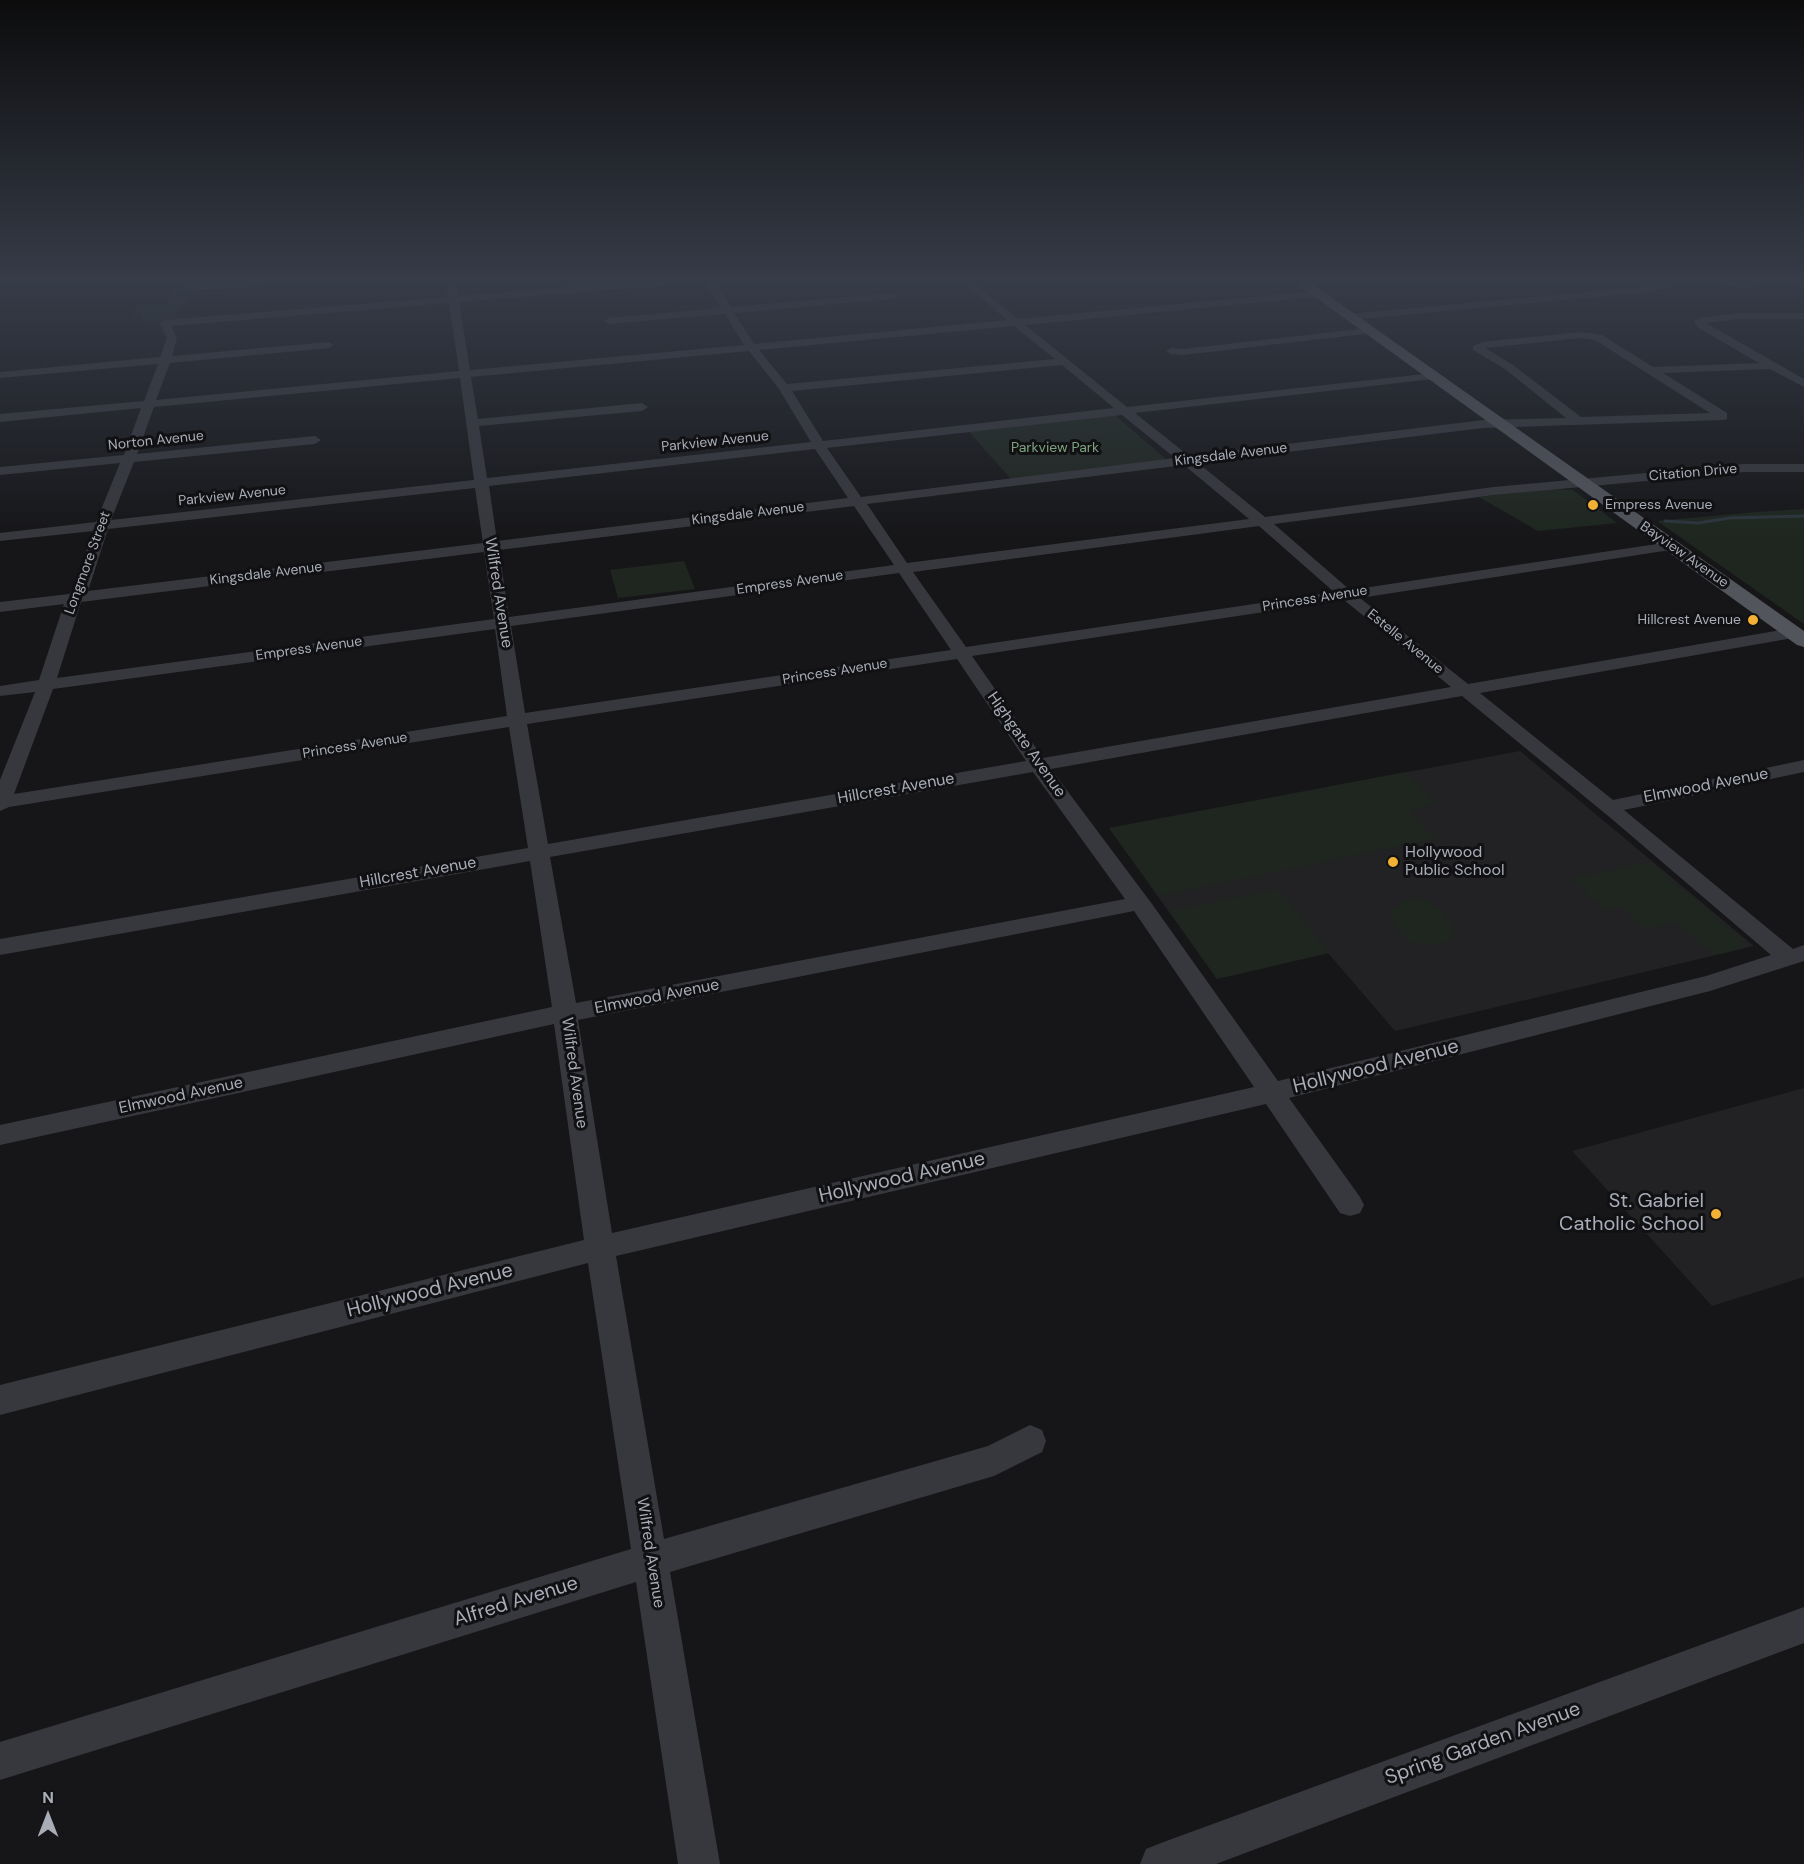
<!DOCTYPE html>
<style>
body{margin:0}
#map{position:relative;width:1804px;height:1864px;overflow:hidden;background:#161618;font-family:"DM Sans",sans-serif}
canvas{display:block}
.north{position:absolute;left:18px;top:1786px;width:60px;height:60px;-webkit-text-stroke:4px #111113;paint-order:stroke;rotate:0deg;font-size:16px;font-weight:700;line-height:24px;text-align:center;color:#a8adb8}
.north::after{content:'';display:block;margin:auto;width:21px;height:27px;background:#a8adb8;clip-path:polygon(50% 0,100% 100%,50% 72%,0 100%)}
</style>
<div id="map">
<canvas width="1804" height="1864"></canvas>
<div class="north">N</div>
</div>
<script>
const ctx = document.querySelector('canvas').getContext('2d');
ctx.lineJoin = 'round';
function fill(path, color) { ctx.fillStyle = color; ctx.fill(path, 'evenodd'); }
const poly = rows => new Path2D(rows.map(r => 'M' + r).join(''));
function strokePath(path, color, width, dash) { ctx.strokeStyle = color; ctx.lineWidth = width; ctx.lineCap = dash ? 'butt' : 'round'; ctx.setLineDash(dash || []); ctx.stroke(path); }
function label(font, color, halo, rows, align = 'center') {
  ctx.font = font + ' "DM Sans",sans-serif'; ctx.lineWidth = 6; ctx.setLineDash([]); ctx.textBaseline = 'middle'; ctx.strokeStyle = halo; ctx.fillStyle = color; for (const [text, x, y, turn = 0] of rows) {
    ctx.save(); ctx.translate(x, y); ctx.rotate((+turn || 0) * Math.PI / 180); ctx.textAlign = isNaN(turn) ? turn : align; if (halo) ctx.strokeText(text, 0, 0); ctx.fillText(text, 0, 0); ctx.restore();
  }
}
fill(poly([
 [1520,751,1754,946,1395,1031,1328,953,1217,979,1109,828],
 [1804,1088,1804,1277,1712,1306,1572,1151]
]), '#222225');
fill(poly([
 [183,287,199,289,170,321,143,321,141,314,132,315,139,305,167,304,172,288],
 [1115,415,1167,460,1011,479,969,432],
 [1550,489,1573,490,1617,523,1538,531,1479,497],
 [1804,509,1804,624,1657,521,1756,512],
 [684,561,695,589,618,598,610,570],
 [1406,772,1436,803,1408,812,1435,839,1158,896,1109,828],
 [1650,862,1735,933,1745,945,1741,949,1715,955,1676,922,1645,929,1621,907,1604,909,1571,879],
 [1279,889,1329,953,1217,979,1169,911],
 [1407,899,1426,900,1442,911,1454,928,1451,940,1437,945,1409,942,1395,925,1391,911]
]), '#1e261f');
strokePath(poly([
 [1665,521,1698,523,1730,518,1804,516]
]), '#2c353c', 3);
fill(poly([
 [188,281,204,284,283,281,279,284,204,290,190,288,188,281],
 [446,281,456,281,458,296,641,281,686,281,682,284,459,302,470,370,744,345,725,314,609,324,604,321,609,318,721,308,705,281,714,281,731,307,894,293,899,296,894,299,734,313,754,344,1007,320,961,281,971,281,1018,319,1316,291,1321,294,1316,297,1025,325,1127,407,1433,373,1439,376,1433,379,1135,413,1189,456,1483,420,1566,418,1505,369,1473,350,1473,346,1482,342,1581,332,1602,335,1653,367,1759,363,1697,327,1694,321,1699,318,1739,313,1804,313,1804,319,1739,319,1706,323,1804,379,1804,387,1770,369,1663,373,1727,413,1727,419,1723,420,1483,428,1198,463,1265,517,1494,487,1744,464,1804,464,1804,472,1744,472,1494,495,1274,524,1350,590,1670,542,1677,546,1670,550,1360,598,1468,684,1793,628,1799,629,1801,633,1793,638,1480,693,1613,800,1804,760,1804,772,1624,810,1793,949,1804,945,1804,961,1710,991,1289,1098,1360,1197,1364,1205,1360,1213,1350,1216,1340,1213,1266,1104,616,1256,664,1539,988,1446,1030,1425,1042,1430,1046,1441,1042,1452,994,1476,670,1572,720,1864,678,1864,636,1582,0,1780,0,1742,631,1549,588,1263,0,1415,0,1385,584,1240,554,1024,0,1145,0,1125,552,1007,530,861,0,955,0,939,528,848,509,727,9,807,0,811,0,780,35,692,0,696,0,686,39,680,64,604,0,612,0,602,69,594,73,590,93,531,0,541,0,533,96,522,120,463,0,475,0,467,124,455,141,408,0,422,0,414,144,401,158,364,0,378,0,372,160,357,167,338,159,323,164,320,448,297,446,281],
 [449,303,459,371,156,400,170,363,329,348,334,345,329,342,172,356,177,338,171,326,449,303],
 [1014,326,1055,359,787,384,759,350,1014,326],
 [1581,338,1595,340,1710,413,1581,417,1513,365,1485,348,1581,338],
 [749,351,779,389,811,442,487,478,479,426,642,411,648,407,642,403,478,419,471,377,749,351],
 [1062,365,1114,408,823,441,792,391,1062,365],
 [460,378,474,480,111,520,134,462,315,444,321,440,315,436,137,454,154,407,460,378],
 [1122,415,1175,458,861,497,827,448,1122,415],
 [815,449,848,498,497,541,489,486,815,449],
 [1184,465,1249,519,907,563,867,504,1184,465],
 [475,488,483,543,88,591,108,529,475,488],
 [854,506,894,565,509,617,499,550,854,506],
 [1259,526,1334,592,966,647,913,572,1259,526],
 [484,552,494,619,57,678,81,602,484,552],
 [899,573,951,650,525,713,511,626,899,573],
 [1344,600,1451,687,1043,758,972,656,1344,600],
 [495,629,507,716,14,794,53,689,495,629],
 [957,659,1026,761,548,844,527,724,957,659],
 [1462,696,1613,820,1771,955,1706,976,1278,1081,1152,904,1051,769,1462,696],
 [1033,772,1125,899,576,1003,550,857,1033,772],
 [1134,911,1254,1087,612,1233,578,1020,1134,911],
 [1668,281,1685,281,1651,292,1349,320,1344,317,1349,314,1651,286,1668,281],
 [1700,281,1783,281,1748,287,1704,284,1700,281],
 [1369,328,1374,331,1373,333,1183,355,1171,354,1166,351,1171,348,1183,349,1369,328],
 [1804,1607,1804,1643,1216,1864,1140,1864,1146,1849,1161,1843,1804,1607]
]), '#37383d');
fill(poly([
 [1293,281,1308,281,1804,631,1804,647,1797,645,1293,281]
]), '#53555c');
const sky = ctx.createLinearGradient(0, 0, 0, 542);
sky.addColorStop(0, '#0c0c0d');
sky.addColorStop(0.52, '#363c48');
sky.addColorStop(1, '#363c4800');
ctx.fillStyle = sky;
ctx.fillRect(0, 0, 1804, 542);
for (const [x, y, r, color] of [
 [1593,505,6,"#f2b134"],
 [1753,620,6,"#f2b134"],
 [1393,862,6,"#f2b134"],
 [1716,1214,6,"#f2b134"]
]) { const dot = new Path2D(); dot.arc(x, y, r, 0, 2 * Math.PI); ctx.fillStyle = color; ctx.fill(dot); strokePath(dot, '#111113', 2); }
label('14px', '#a8adb8', '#111113', [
 ["Norton Avenue",156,441,-6],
 ["Parkview Avenue",715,442,-6],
 ["Kingsdale Avenue",1231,455,-7],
 ["Citation Drive",1693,473,-5],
 ["Parkview Avenue",232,496,-6],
 ["Kingsdale Avenue",748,514,-7],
 ["Bayview Avenue",1684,555,35],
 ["Longmore Street",88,563,-70],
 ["Kingsdale Avenue",266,574,-7],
 ["Empress Avenue",790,583,-8],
 ["Princess Avenue",1315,599,-9],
 ["Estelle Avenue",1405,642,39],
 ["Empress Avenue",309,649,-8],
 ["Princess Avenue",835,672,-9],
 ["Princess Avenue",355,746,-9]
]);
label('14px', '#7fa381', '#111113', [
 ["Parkview Park",1055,448]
]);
label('14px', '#a8adb8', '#111113', [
 ["Empress Avenue",1605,505],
 ["Hillcrest Avenue",1741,620,"right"]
], 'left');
label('16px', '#a8adb8', '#111113', [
 ["Wilfred Avenue",498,593,81],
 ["Highgate Avenue",1026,745,55],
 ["Elmwood Avenue",1706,786,-11],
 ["Hillcrest Avenue",896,789,-10],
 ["Hillcrest Avenue",418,873,-10],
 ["Elmwood Avenue",657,997,-11],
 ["Wilfred Avenue",574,1073,82],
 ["Elmwood Avenue",181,1096,-12],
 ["Wilfred Avenue",650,1553,81]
]);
label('16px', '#a8adb8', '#111113', [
 ["Hollywood",1405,853],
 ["Public School",1405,871]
], 'left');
label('20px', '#a8adb8', '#111113', [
 ["Hollywood Avenue",1376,1067,-14],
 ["Hollywood Avenue",902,1178,-13],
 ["Hollywood Avenue",430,1291,-14],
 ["Alfred Avenue",516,1602,-17],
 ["Spring Garden Avenue",1483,1744,-20]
]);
label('20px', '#a8adb8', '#111113', [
 ["St. Gabriel",1704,1202],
 ["Catholic School",1704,1225]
], 'right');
</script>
